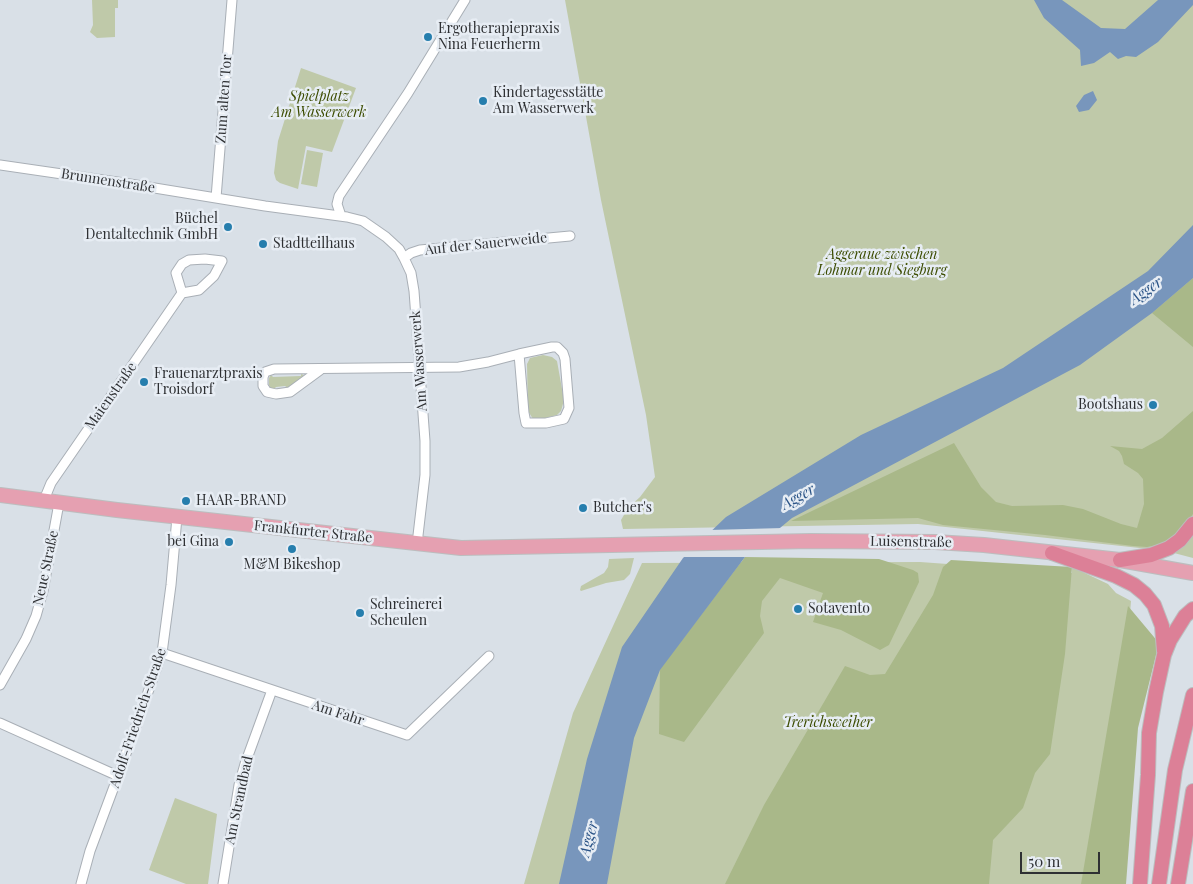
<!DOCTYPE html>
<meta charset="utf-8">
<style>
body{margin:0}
#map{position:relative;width:1193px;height:884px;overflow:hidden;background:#d9e0e7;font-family:"Playfair Display",serif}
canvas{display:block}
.scale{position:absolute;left:1020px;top:852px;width:80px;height:22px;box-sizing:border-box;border:2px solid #2e3033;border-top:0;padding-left:6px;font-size:15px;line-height:18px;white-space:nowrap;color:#2e3033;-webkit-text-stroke:4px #e7edf4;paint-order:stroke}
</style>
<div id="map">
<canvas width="1193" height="884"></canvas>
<div class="scale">50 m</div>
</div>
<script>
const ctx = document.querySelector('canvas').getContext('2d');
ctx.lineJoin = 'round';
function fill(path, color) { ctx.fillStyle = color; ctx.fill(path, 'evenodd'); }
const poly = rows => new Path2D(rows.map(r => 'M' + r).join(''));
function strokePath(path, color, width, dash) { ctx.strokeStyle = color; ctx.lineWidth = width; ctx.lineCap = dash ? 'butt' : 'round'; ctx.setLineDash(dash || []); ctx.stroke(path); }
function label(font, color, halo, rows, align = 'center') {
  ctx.font = font + ' "Playfair Display",serif'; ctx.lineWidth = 5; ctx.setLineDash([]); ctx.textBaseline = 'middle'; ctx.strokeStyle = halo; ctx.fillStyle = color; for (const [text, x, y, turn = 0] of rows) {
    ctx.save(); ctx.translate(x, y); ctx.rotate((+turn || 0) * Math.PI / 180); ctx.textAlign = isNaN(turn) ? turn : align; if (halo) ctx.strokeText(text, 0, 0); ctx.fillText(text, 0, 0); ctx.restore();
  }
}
fill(poly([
 [92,0,118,0,118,8,115,8,115,37,97,38,90,32,93,25],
 [565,0,1193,0,1193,522,1170,543,1149,549,918,524,623,529,621,520,628,508,640,497,655,477,646,415,601,200],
 [301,68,356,88,332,152,306,146,298,189,280,183,276,180,274,173,278,141],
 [307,150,323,153,317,187,301,184],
 [543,355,552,357,557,361,564,400,561,411,557,415,542,419,533,419,528,411,527,364,530,358],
 [301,374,304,375,289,389,285,386,276,387,274,389,271,389,269,385,269,378,271,375,273,377,301,376],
 [1193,530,1193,558,1174,553,1176,550],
 [634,558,630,574,624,580,606,583,581,591,580,590,581,586,604,573,608,567,609,559],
 [920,562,1072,573,1072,567,1108,584,1116,593,1131,601,1108,884,524,884,573,713,642,563],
 [175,798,217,814,208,884,186,884,149,870]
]), '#bfc9a9');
fill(poly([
 [1193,278,1193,347,1152,313],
 [1193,411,1193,514,1182,530,1168,543,1147,547,1133,546,1045,535,943,525,918,518,791,521,954,443,981,487,996,502,1012,506,1063,505,1083,509,1121,524,1137,528,1144,504,1143,479,1138,473,1124,464,1122,456,1119,451,1110,446,1142,449,1162,438],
 [745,557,879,559,913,570,918,573,919,582,889,645,880,650,841,630,813,622,823,593,780,578,762,601,760,616,764,633,684,742,659,734,660,669],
 [951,560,1072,567,1065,654,1050,754,1035,773,1023,808,993,840,989,884,725,884,764,805,845,666,870,675,885,674,933,595,943,567],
 [1128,606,1159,643,1138,728,1126,884,1081,884]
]), '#a9b889');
fill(poly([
 [1034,0,1062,0,1101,28,1125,29,1158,0,1193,0,1193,5,1158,42,1136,57,1126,56,1118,59,1110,52,1094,63,1081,66,1080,50,1044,18],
 [1093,91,1097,100,1089,110,1079,112,1076,106,1084,95],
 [1193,225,1193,278,1152,313,1080,365,792,518,745,557,660,670,634,738,607,884,559,884,587,759,622,647,683,558,726,517,861,435,1003,368,1148,271]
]), '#7896bc');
fill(poly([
 [783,528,749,557,681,557,709,530]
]), '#d9e0e7');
const minor = poly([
 [0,165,124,183,265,206,347,217,363,221,386,237,399,249,404,258,411,273,414,291,425,441,425,475,417,544],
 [216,198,232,0],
 [341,216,337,204,339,196,408,93,465,0],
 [404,258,411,253,420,250,570,236],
 [205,259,222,261,214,276,199,290,182,293,176,273,182,264,189,260,205,259],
 [320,370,290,392,276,394,267,392,263,386,263,377,265,372,274,369,459,367,488,362,519,354,552,347,557,347,563,353,565,359,569,408,564,419,546,423,526,423,524,413,519,354],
 [44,500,51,483,182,293],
 [162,653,407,735,489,656],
 [0,685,26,639,36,616,43,591,59,503],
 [0,723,118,776],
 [81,884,90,851,118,776,162,653,171,585,177,517],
 [223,884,239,785,245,764,272,690]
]);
const primary = poly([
 [0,495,117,510,461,548,811,541,935,542,984,545,1120,560,1193,573]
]);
const trunk = poly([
 [1052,553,1116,576,1134,585,1145,594,1154,605,1162,626,1164,651],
 [1120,560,1151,555,1169,548,1180,540,1193,524],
 [1140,884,1148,775,1149,733,1156,692,1164,655,1170,640,1185,616,1193,609],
 [1159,884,1175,770,1193,695],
 [1178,884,1193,791]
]);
strokePath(minor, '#a9afb6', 11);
strokePath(primary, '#bcbdbe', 16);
strokePath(trunk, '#bcbdbe', 16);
strokePath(minor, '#fff', 9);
strokePath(primary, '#e5a0b1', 14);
strokePath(trunk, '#dc8097', 14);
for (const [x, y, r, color] of [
 [428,37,5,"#267ead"],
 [483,101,5,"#267ead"],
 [228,227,5,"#267ead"],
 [263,244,5,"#267ead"],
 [144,382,5,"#267ead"],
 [1153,405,5,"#267ead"],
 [186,501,5,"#267ead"],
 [583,508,5,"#267ead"],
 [229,542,5,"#267ead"],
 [292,549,5,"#267ead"],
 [798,609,5,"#267ead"],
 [360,613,5,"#267ead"]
]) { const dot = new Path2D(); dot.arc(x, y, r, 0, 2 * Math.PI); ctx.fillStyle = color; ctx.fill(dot); strokePath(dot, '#e7edf4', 2); }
label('14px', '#2e3033', '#e7edf4', [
 ["Ergotherapiepraxis",438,29],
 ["Nina Feuerherm",438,45],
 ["Kindertagesstätte",493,93],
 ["Am Wasserwerk",493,109],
 ["Büchel",218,219,"right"],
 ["Dentaltechnik GmbH",218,235,"right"],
 ["Stadtteilhaus",273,244],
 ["Frauenarztpraxis",154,374],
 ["Troisdorf",154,390],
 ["Bootshaus",1143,405,"right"],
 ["HAAR-BRAND",196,501],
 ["Butcher's",593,508],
 ["bei Gina",219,542,"right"],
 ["M&M Bikeshop",292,565,"center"],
 ["Schreinerei",370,605],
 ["Scheulen",370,621],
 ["Sotavento",808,609]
], 'left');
label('italic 14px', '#3c4c00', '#e7edf4', [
 ["Spielplatz",319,97],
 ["Am Wasserwerk",319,113],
 ["Aggeraue zwischen",882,255],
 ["Lohmar und Siegburg",882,271],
 ["Trerichsweiher",828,723]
]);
label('14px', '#2e3033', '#e7edf4', [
 ["Zum alten Tor",224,99,-86],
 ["Brunnenstraße",108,181,9],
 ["Auf der Sauerweide",486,244,-6],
 ["Am Wasserwerk",419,361,-94],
 ["Maienstraße",111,396,-55],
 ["Frankfurter Straße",313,532,6],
 ["Luisenstraße",911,542,1],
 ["Neue Straße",46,568,-78],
 ["Am Fahr",338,713,18],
 ["Adolf-Friedrich-Straße",138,718,-71],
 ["Am Strandbad",239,800,-78]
]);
label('italic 15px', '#2b5487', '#e7edf4', [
 ["Agger",1146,291,-35],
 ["Agger",798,497,-29],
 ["Agger",589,839,-75]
]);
</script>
